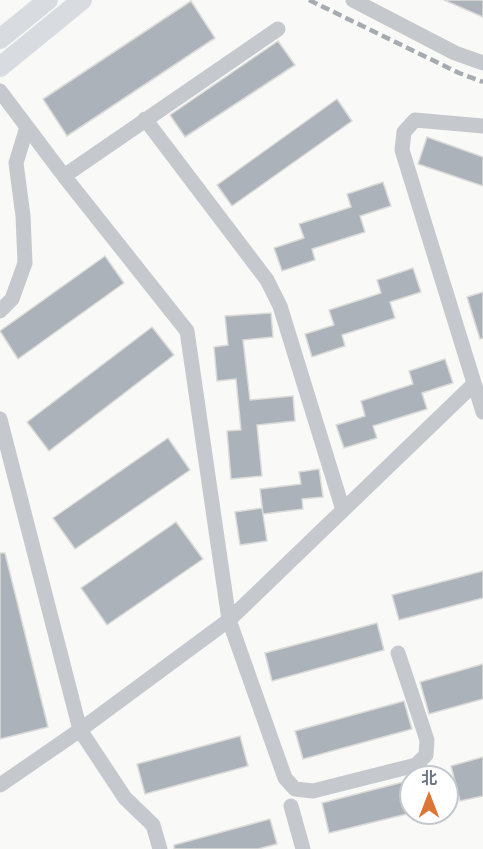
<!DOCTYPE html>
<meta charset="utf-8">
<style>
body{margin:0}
#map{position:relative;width:483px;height:849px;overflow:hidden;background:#f9f9f7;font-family:Montserrat,"Noto Sans SC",sans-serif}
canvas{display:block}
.north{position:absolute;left:399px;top:765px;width:60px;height:60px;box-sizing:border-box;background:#fff;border:2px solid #c3c8cf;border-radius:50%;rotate:0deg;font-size:16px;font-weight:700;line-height:24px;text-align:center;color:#6a7587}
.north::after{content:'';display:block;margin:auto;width:21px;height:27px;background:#dc7635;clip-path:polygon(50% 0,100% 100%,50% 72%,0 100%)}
</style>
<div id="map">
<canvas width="483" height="849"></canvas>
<div class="north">北</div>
</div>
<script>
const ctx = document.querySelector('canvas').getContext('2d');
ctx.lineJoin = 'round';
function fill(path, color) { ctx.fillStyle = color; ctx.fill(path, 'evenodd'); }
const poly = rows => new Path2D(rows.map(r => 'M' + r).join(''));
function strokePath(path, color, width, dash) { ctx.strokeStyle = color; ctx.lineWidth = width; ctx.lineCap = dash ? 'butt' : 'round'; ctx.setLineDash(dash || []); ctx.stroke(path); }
const building = poly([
 [444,0,483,0,483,17,444,0],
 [191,1,215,38,67,136,43,99,191,1],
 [278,41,295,65,185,137,170,115,278,41],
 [337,99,352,121,232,206,217,185,337,99],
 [427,137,483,157,483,186,418,164,427,137],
 [383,182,391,206,360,216,365,232,312,249,315,260,282,271,274,248,304,238,299,224,351,207,347,194,383,182],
 [105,256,124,283,18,359,0,331,105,256],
 [413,268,421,292,390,302,395,318,342,335,345,346,312,357,305,334,334,325,329,310,381,293,377,280,413,268],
 [483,292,483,338,480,339,467,297,483,292],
 [271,313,273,337,243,340,250,400,293,396,295,421,257,425,262,476,231,479,227,431,241,430,236,379,217,381,214,347,228,345,225,316,271,313],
 [152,327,174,355,49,451,27,422,152,327],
 [445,359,453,383,422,393,427,409,373,426,377,438,344,448,336,425,365,416,361,401,413,384,409,371,445,359],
 [168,438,190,470,75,549,53,518,168,438],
 [319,469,323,497,302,499,303,509,263,514,260,489,301,484,299,472,319,469],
 [262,508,267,541,240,545,235,512,262,508],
 [176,522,203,559,107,625,81,588,176,522],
 [0,553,5,553,48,727,0,739,0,553],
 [483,571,483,598,399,620,392,595,483,571],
 [377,623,384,650,272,681,265,653,377,623],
 [483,664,483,699,429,714,420,682,483,664],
 [404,701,412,729,303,759,295,731,404,701],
 [240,736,248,766,145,794,137,764,240,736],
 [483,757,483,796,460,801,451,766,483,757],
 [411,780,411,813,329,833,322,803,411,780],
 [270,819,277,844,258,849,174,849,174,845,270,819]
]);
fill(building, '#acb2b9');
strokePath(building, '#dbdbd9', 1.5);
strokePath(poly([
 [353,0,455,53,483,63],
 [0,91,64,176,187,331,229,620,285,778,295,789,313,791,416,765,426,755,427,740,398,653],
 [145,119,267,280,280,306,343,510],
 [483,126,415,120,404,132,402,150,483,412],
 [64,176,278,29],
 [0,311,12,299,25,263,23,216,16,163,27,127],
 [0,419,80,730,125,798,153,825,160,849],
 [0,785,80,730,229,620,474,384],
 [291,806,303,849]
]), '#c5c8cc', 15);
strokePath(poly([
 [0,39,48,0],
 [0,67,82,0]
]), '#d8dbdf', 20);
strokePath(poly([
 [309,0,459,73,483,82]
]), '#a6aab1', 4.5, [9, 4.5]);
</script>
